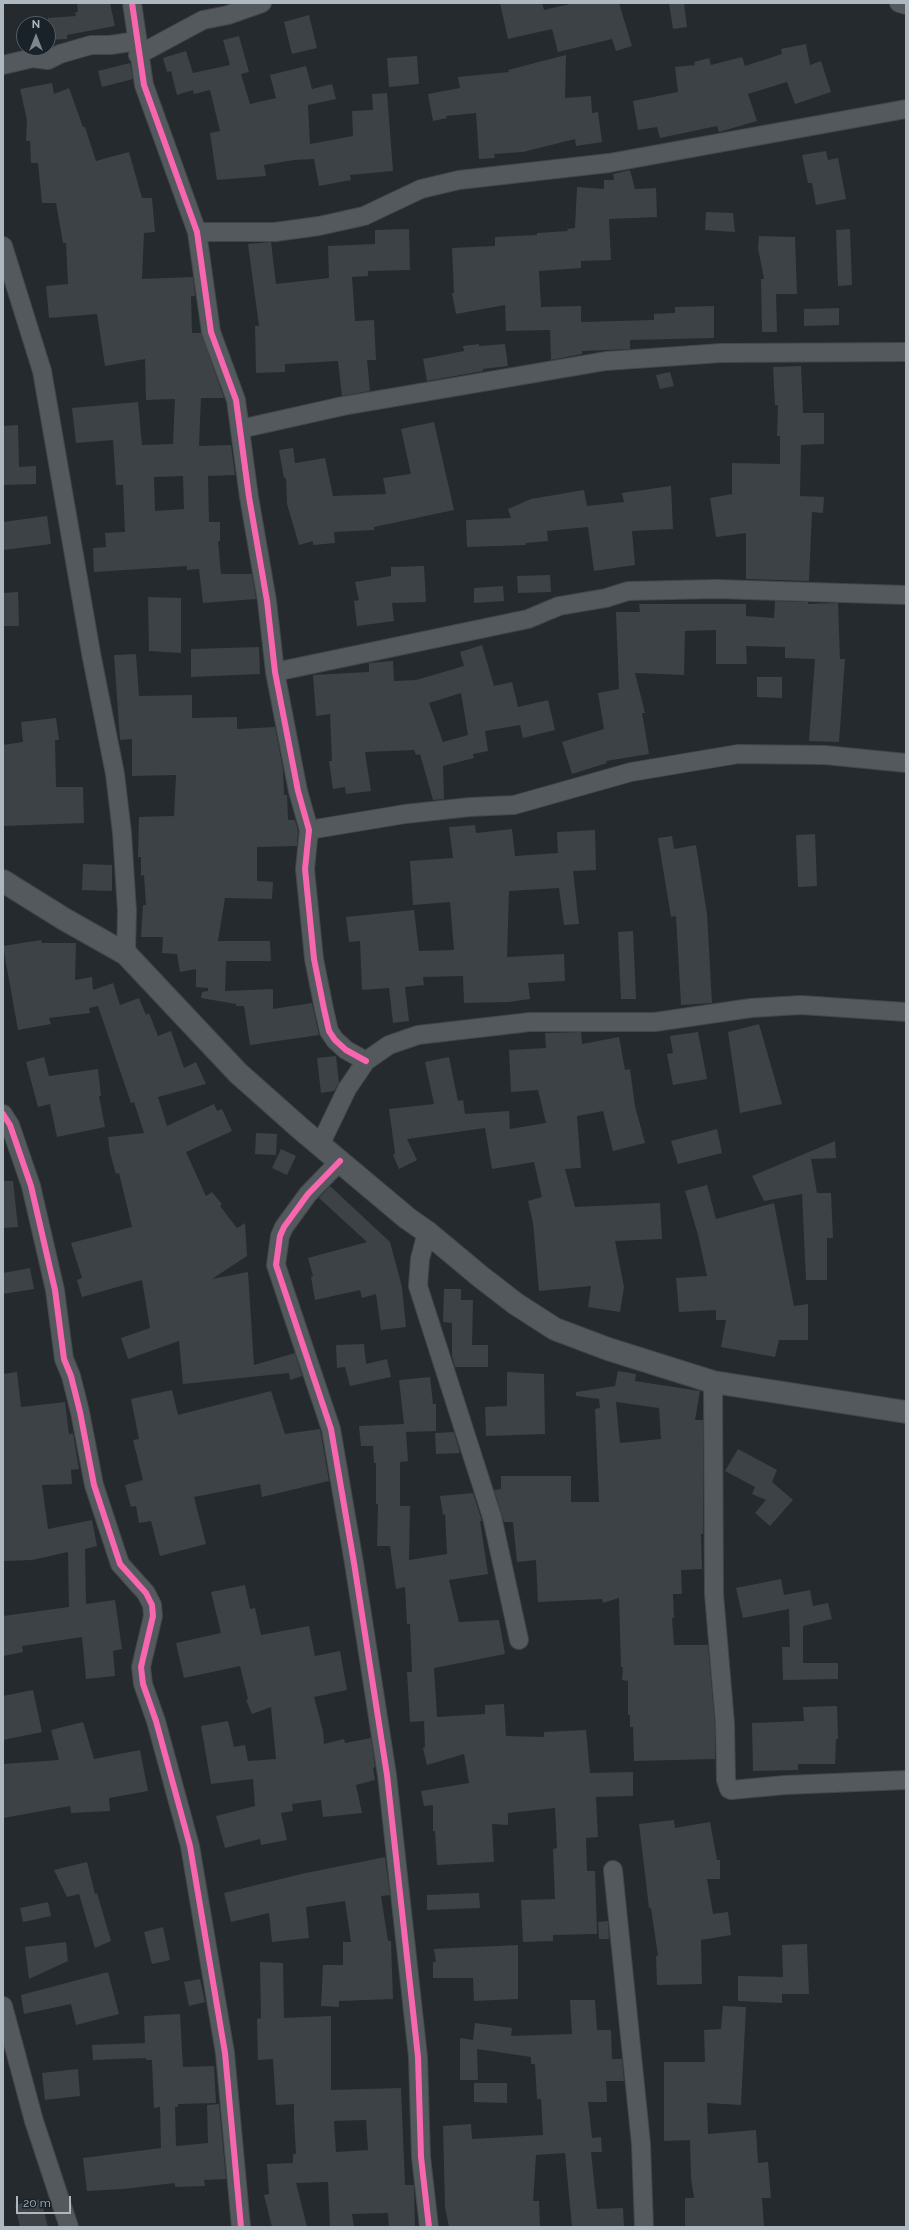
<!DOCTYPE html>
<style>
body{margin:0}
#map{position:relative;width:909px;height:2230px;overflow:hidden;background:#252a2f;font-family:Raleway,sans-serif}
canvas{display:block}
.frame{position:absolute;inset:0;border:4px solid #aeb8c1;pointer-events:none}
.north{position:absolute;left:16px;top:16px;width:40px;height:40px;box-sizing:border-box;background:#192229;border:1px solid #555e66;border-radius:50%;rotate:0deg;font-size:11px;font-weight:700;line-height:16px;text-align:center;color:#aeb8c1}
.north::after{content:'';display:block;margin:auto;width:14px;height:18px;background:#7e868e;clip-path:polygon(50% 0,100% 100%,50% 72%,0 100%)}
.scale{position:absolute;left:16px;top:2196px;width:55px;height:18px;box-sizing:border-box;border:2px solid #aeb8c1;border-top:0;padding-left:5px;font-size:12px;line-height:14px;white-space:nowrap;color:#aeb8c1;-webkit-text-stroke:3px #192229;paint-order:stroke}
</style>
<div id="map">
<canvas width="909" height="2230"></canvas>
<div class="frame"></div>
<div class="north">N</div>
<div class="scale">20 m</div>
</div>
<script>
const ctx = document.querySelector('canvas').getContext('2d');
ctx.lineJoin = 'round';
function fill(path, color) { ctx.fillStyle = color; ctx.fill(path, 'evenodd'); }
const poly = rows => new Path2D(rows.map(r => 'M' + r).join(''));
function strokePath(path, color, width, dash) { ctx.strokeStyle = color; ctx.lineWidth = width; ctx.lineCap = dash ? 'butt' : 'round'; ctx.setLineDash(dash || []); ctx.stroke(path); }
fill(poly([
 [77,3,110,3,115,26,67,35,67,39,48,40,48,18,76,16,75,12,78,12],
 [500,3,542,3,544,10,574,3,619,3,632,46,616,51,612,39,558,52,552,29,508,39],
 [669,3,684,3,687,27,673,29],
 [309,15,317,48,292,54,284,22],
 [239,36,249,72,241,74,250,104,276,98,270,75,306,66,312,89,332,84,336,99,308,105,310,144,353,136,352,111,373,110,372,94,387,93,393,171,350,175,351,180,319,186,314,159,294,160,264,165,266,176,217,180,210,133,220,131,210,90,194,94,193,90,177,95,171,71,167,72,163,58,186,51,193,73,230,65,223,40],
 [806,44,810,65,821,61,831,92,795,104,787,82,748,94,757,121,719,132,717,126,660,138,657,127,638,130,633,101,678,92,675,67,695,65,694,62,709,58,711,65,742,57,745,66,782,54,781,49],
 [566,55,565,98,591,96,592,113,598,112,602,142,576,146,575,139,523,152,494,154,495,158,479,159,476,113,446,116,447,118,433,121,428,94,460,88,458,77,509,72,508,70],
 [417,56,419,84,389,87,387,58],
 [130,63,133,79,102,87,98,71],
 [52,83,54,94,69,88,83,127,85,127,96,161,129,152,142,198,152,198,155,232,144,233,142,279,193,277,195,296,191,296,192,333,201,333,224,398,201,398,199,446,231,445,235,475,208,476,209,522,220,522,220,541,218,541,221,574,252,574,256,599,203,603,199,569,187,570,187,566,94,572,93,548,106,547,105,533,125,532,123,485,116,485,113,440,76,443,72,408,138,402,142,445,173,444,175,399,146,400,145,359,105,366,97,314,49,318,46,286,68,284,66,243,63,243,56,203,42,203,38,163,31,163,30,141,26,141,27,120,20,89],
 [183,476,184,509,155,511,154,477],
 [826,151,828,160,838,158,846,199,816,205,812,183,808,183,802,155],
 [630,170,635,189,656,188,657,217,609,219,611,260,581,261,581,268,539,271,541,307,581,306,581,322,654,320,654,314,675,313,675,307,714,306,714,338,630,340,630,349,582,351,582,354,551,360,550,330,506,331,505,305,456,314,452,293,454,293,452,248,495,246,495,237,537,235,537,233,568,231,567,229,575,228,577,187,604,189,604,180,614,180,613,174],
 [706,212,733,213,735,232,705,230],
 [409,229,410,270,368,271,368,276,352,277,355,321,374,320,376,360,367,360,370,391,342,396,338,361,285,364,285,372,256,373,255,326,259,326,248,244,271,242,276,284,329,278,328,246,375,244,375,230],
 [850,229,852,285,838,286,836,230],
 [759,236,795,237,797,294,776,294,777,332,762,332,761,279,764,279,758,248],
 [839,308,839,325,804,326,804,309],
 [479,344,479,346,505,344,508,366,483,369,483,371,427,381,423,359,464,351,463,346],
 [801,366,803,413,824,413,824,444,801,445,800,496,824,497,823,513,812,512,809,581,746,579,746,533,716,537,710,498,732,494,732,463,780,464,780,436,777,436,778,405,775,405,773,367],
 [670,372,674,386,660,389,656,375],
 [434,422,454,510,374,527,374,530,334,532,335,543,313,545,313,541,299,545,287,504,286,478,284,478,279,450,293,448,295,463,325,458,333,496,386,494,383,478,411,474,401,429],
 [18,425,19,467,36,466,36,484,3,485,3,426],
 [671,486,673,529,632,531,635,565,594,571,588,527,547,531,548,541,526,543,526,545,467,547,466,520,511,518,508,509,531,499,584,490,587,506,624,502,622,493],
 [47,516,51,544,3,550,3,522],
 [424,566,426,602,392,603,394,621,357,626,354,601,359,600,355,582,391,576,391,567],
 [550,575,551,592,518,593,517,576],
 [503,586,504,601,474,603,474,588],
 [18,592,19,626,3,626,3,593],
 [148,597,181,598,181,653,149,651],
 [775,601,808,602,808,604,838,603,840,659,845,659,839,742,809,741,815,659,785,658,785,647,746,646,747,664,716,664,716,630,685,631,684,675,635,673,645,713,642,713,649,754,606,761,607,763,572,774,562,742,604,729,598,693,619,689,616,612,640,612,639,604,746,604,746,616,774,618],
 [482,645,494,686,512,682,518,707,548,700,555,730,523,738,520,725,485,731,488,751,473,754,474,758,443,766,444,799,433,800,420,754,416,755,414,750,365,752,371,791,346,794,345,787,333,789,329,761,332,761,330,714,316,716,313,675,369,672,369,663,393,661,394,681,416,680,464,666,460,652],
 [461,693,468,735,443,742,429,703],
 [259,647,260,674,191,677,191,649],
 [136,654,139,696,192,695,192,718,237,717,237,729,275,727,283,769,284,795,287,795,288,820,295,820,298,831,297,846,257,847,257,881,273,882,272,899,225,898,218,941,270,941,271,961,226,961,225,991,273,989,273,1009,312,1003,319,1035,250,1045,244,1006,236,1006,236,1004,201,998,202,992,208,991,208,988,196,987,196,969,180,972,177,954,162,953,163,937,141,937,143,905,146,905,144,875,141,876,141,857,138,857,139,817,174,816,176,775,132,776,132,739,120,740,114,655],
 [757,677,782,677,782,698,757,697],
 [56,718,59,740,55,740,56,787,83,787,84,823,3,826,3,745,23,742,21,722],
 [475,825,476,833,512,829,515,856,558,853,557,832,595,830,596,870,573,871,579,924,564,925,559,888,509,891,507,957,564,954,565,981,528,983,530,999,508,1002,464,1003,463,976,423,977,424,985,405,987,409,1021,393,1023,389,988,362,990,360,941,349,942,346,917,414,910,419,951,454,950,450,902,413,905,410,861,453,858,449,827],
 [815,834,817,886,798,887,796,835],
 [672,836,674,849,696,845,707,914,712,1003,681,1005,676,916,671,917,658,838],
 [83,864,112,865,112,891,82,890],
 [633,931,636,999,621,999,618,932],
 [41,940,42,943,76,943,75,980,92,977,93,990,113,983,120,1005,139,998,146,1015,149,1013,158,1036,171,1031,184,1068,196,1062,206,1084,158,1097,167,1126,214,1104,217,1111,222,1109,232,1131,186,1152,206,1196,212,1192,222,1204,220,1206,237,1228,245,1223,247,1256,212,1279,248,1272,254,1365,295,1353,302,1376,290,1380,289,1373,183,1384,179,1341,128,1359,121,1338,150,1328,142,1280,82,1297,77,1280,82,1278,71,1243,132,1227,119,1173,116,1174,110,1153,108,1137,144,1133,134,1102,131,1103,98,1006,89,1008,90,1013,49,1018,51,1024,18,1030,3,946],
 [759,1024,782,1104,740,1113,728,1032],
 [581,1032,582,1044,619,1037,625,1070,630,1069,635,1106,645,1143,613,1151,603,1111,577,1116,581,1168,565,1169,575,1207,660,1203,662,1239,615,1241,624,1287,620,1312,588,1307,591,1286,539,1291,533,1223,528,1201,542,1197,534,1162,492,1169,485,1128,407,1139,417,1160,399,1169,393,1155,395,1153,389,1109,434,1104,425,1062,449,1057,458,1101,463,1100,465,1114,509,1111,510,1129,546,1123,538,1090,511,1092,509,1050,546,1048,545,1033],
 [698,1032,707,1079,673,1085,667,1054,673,1053,670,1036],
 [336,1056,339,1083,334,1091,321,1093,317,1058],
 [44,1057,49,1076,98,1069,101,1096,99,1096,105,1127,57,1137,50,1104,38,1107,26,1062],
 [717,1129,722,1153,678,1164,671,1141],
 [256,1133,277,1134,276,1155,255,1154],
 [835,1141,836,1158,811,1159,817,1193,831,1193,833,1238,827,1238,827,1280,806,1280,802,1194,764,1201,752,1176],
 [281,1149,296,1156,287,1175,272,1168],
 [3,1181,13,1181,18,1227,3,1228],
 [707,1185,716,1219,774,1203,794,1306,808,1304,808,1340,779,1340,775,1357,721,1347,726,1320,716,1320,716,1310,679,1312,676,1278,707,1276,698,1235,685,1191],
 [330,1186,390,1242,402,1287,406,1327,381,1330,376,1294,362,1298,360,1290,315,1300,311,1277,313,1276,308,1258,367,1242,319,1198],
 [30,1268,34,1289,3,1294,3,1273],
 [444,1289,461,1289,461,1300,473,1300,472,1345,488,1345,488,1367,455,1367,452,1356,452,1323,443,1322],
 [364,1344,366,1364,387,1359,391,1377,350,1386,345,1367,337,1368,336,1345],
 [618,1371,636,1374,635,1381,700,1391,695,1420,703,1420,703,1534,701,1534,702,1569,681,1570,682,1594,673,1594,674,1618,672,1618,674,1645,708,1645,715,1725,715,1759,634,1761,633,1727,630,1727,630,1715,628,1715,628,1681,622,1680,623,1667,621,1667,619,1598,603,1603,602,1599,538,1602,536,1560,517,1562,513,1522,504,1522,494,1490,501,1489,501,1476,571,1476,571,1502,599,1502,595,1409,600,1408,599,1399,576,1396,576,1392,615,1386],
 [616,1402,659,1408,661,1439,620,1443],
 [17,1372,21,1407,65,1402,69,1434,73,1433,79,1469,71,1470,72,1484,42,1485,48,1529,92,1520,97,1546,85,1549,86,1604,115,1600,122,1649,113,1651,115,1676,86,1679,82,1637,22,1646,23,1652,3,1656,3,1616,69,1607,68,1552,32,1560,3,1561,3,1374],
 [507,1372,544,1374,545,1434,486,1436,485,1407,507,1406],
 [430,1377,433,1404,436,1404,436,1431,406,1432,408,1461,400,1462,400,1506,410,1506,409,1560,447,1554,445,1514,443,1515,440,1496,473,1493,482,1521,480,1521,488,1574,449,1580,459,1622,499,1620,505,1654,434,1668,437,1717,485,1714,485,1705,504,1704,506,1736,544,1737,544,1732,586,1730,590,1773,633,1772,633,1796,596,1797,598,1837,586,1838,587,1871,595,1871,597,1934,553,1935,553,1941,523,1942,521,1900,555,1899,553,1849,557,1848,555,1808,508,1813,508,1825,492,1824,494,1862,437,1865,435,1831,433,1831,433,1805,424,1806,421,1791,469,1783,464,1754,427,1765,423,1748,425,1747,424,1721,410,1722,407,1672,412,1672,410,1624,407,1624,405,1587,396,1589,390,1546,377,1546,378,1504,376,1504,376,1463,374,1463,373,1446,361,1446,359,1426,404,1424,399,1380],
 [172,1390,178,1415,271,1391,285,1434,320,1429,329,1481,262,1497,260,1484,194,1497,206,1544,160,1556,151,1521,139,1523,136,1506,131,1507,125,1485,143,1480,133,1440,139,1439,131,1399],
 [454,1432,460,1453,436,1454,435,1433],
 [738,1449,777,1470,772,1482,793,1500,770,1526,755,1513,766,1500,752,1494,755,1487,725,1471],
 [781,1579,784,1595,810,1590,813,1606,828,1603,832,1619,803,1626,803,1663,838,1663,838,1679,783,1680,782,1647,790,1647,789,1609,743,1618,736,1588],
 [245,1585,250,1609,255,1608,261,1635,309,1626,315,1656,340,1651,347,1690,314,1697,323,1731,324,1744,344,1739,345,1743,371,1738,375,1767,373,1768,375,1780,356,1785,362,1813,323,1817,321,1800,292,1804,293,1811,281,1813,287,1840,261,1845,260,1839,225,1848,216,1816,255,1806,253,1779,211,1784,201,1726,228,1721,234,1747,245,1745,248,1761,276,1759,271,1707,252,1714,246,1700,248,1699,240,1666,184,1678,176,1643,221,1633,211,1592],
 [33,1690,42,1732,3,1740,3,1696],
 [837,1706,838,1739,836,1739,835,1764,798,1764,798,1770,753,1771,752,1723,804,1721,803,1707],
 [83,1722,94,1759,140,1750,148,1791,109,1798,110,1811,71,1813,70,1806,3,1818,3,1764,59,1760,51,1730],
 [674,1820,675,1828,710,1822,717,1860,720,1860,720,1879,707,1879,713,1914,728,1912,731,1935,701,1940,702,1984,657,1985,656,1956,658,1956,651,1908,649,1908,639,1824],
 [385,1857,390,1895,381,1896,388,1941,391,1941,393,1999,339,2001,339,2007,321,2006,323,1965,343,1965,343,1942,351,1942,345,1901,306,1907,309,1938,272,1942,269,1913,231,1922,224,1893,301,1874],
 [87,1862,95,1894,97,1893,111,1941,95,1948,79,1894,67,1897,54,1870],
 [479,1893,480,1908,427,1910,427,1895],
 [48,1902,51,1916,23,1922,20,1908],
 [608,1921,609,1939,599,1939,598,1922],
 [163,1927,170,1960,152,1964,144,1932],
 [66,1942,68,1961,29,1979,25,1947],
 [807,1944,809,1994,782,1994,782,2003,738,2001,738,1976,783,1977,782,1945],
 [518,1945,518,1999,474,2001,473,1978,433,1978,433,1962,436,1962,434,1949],
 [260,1962,283,1963,284,2018,331,2016,331,2090,401,2088,405,2185,414,2185,415,2227,389,2227,388,2213,352,2214,354,2227,330,2227,328,2182,296,2183,307,2227,272,2227,264,2195,269,2194,267,2164,293,2163,293,2154,296,2154,294,2119,294,2104,276,2105,273,2059,258,2060,257,2019,261,2018],
 [366,2120,368,2150,336,2152,334,2121],
 [108,1972,119,2014,76,2025,71,2004,24,2014,21,1995],
 [200,1979,205,2002,189,2006,184,1982],
 [570,2000,595,2000,597,2030,611,2030,612,2059,622,2059,624,2081,606,2081,607,2102,588,2102,592,2138,601,2137,602,2152,591,2152,597,2209,623,2208,624,2227,572,2227,565,2153,536,2155,533,2201,539,2201,540,2227,449,2227,445,2207,443,2126,471,2124,472,2139,543,2135,541,2099,537,2099,535,2064,531,2064,531,2057,477,2049,478,2080,460,2080,460,2038,473,2040,475,2023,512,2028,511,2036,572,2034],
 [723,2006,746,2007,741,2105,707,2103,708,2134,756,2130,758,2163,768,2162,771,2198,762,2198,764,2227,685,2227,685,2198,694,2198,691,2178,690,2140,664,2141,664,2062,705,2062,704,2030,721,2029],
 [180,2014,183,2067,214,2066,216,2103,178,2104,178,2107,175,2107,176,2146,208,2143,207,2105,219,2104,226,2179,204,2180,205,2186,175,2187,175,2183,123,2189,87,2191,83,2158,161,2148,160,2107,154,2108,152,2060,146,2060,146,2058,93,2060,92,2045,145,2043,144,2016],
 [78,2069,80,2096,45,2100,42,2073],
 [474,2083,507,2083,507,2103,474,2102],
 [41,2199,48,2227,20,2227,15,2205]
]), '#3d4246');
const minor = poly([
 [132,3,144,85,197,232,211,332,236,400,249,497,267,601,275,672,298,791,309,830,305,869,314,959,324,1009,329,1031,335,1040,346,1050,366,1061],
 [899,3,906,5],
 [138,55,203,20,228,15,262,3],
 [3,65,33,58,48,60,60,54,91,45,110,45,137,41],
 [197,232,275,232,319,226,364,216,421,189,459,180,609,163,906,109],
 [3,246,42,371,91,653,115,774,122,833,127,911,126,954],
 [240,429,343,406,606,361,721,353,906,352],
 [275,672,528,619,559,606,606,598,628,591,716,589,906,595],
 [309,830,405,814,470,807,514,805,631,772,738,754,825,755,906,763],
 [3,1114,10,1125,31,1186,55,1290,64,1359,71,1376,80,1412,94,1485,120,1564,146,1593,152,1605,153,1616,141,1667,143,1684,156,1721,190,1846,225,2053,241,2227],
 [320,1145,347,1089,366,1061,389,1045,418,1035,530,1022,655,1022,751,1008,801,1005,906,1012],
 [340,1161,308,1194,284,1227,280,1236,276,1265,331,1429,354,1563,387,1775,418,2057,421,2157,429,2227],
 [427,1232,420,1259,418,1286,492,1517,519,1640],
 [713,1382,714,1594,725,1724,726,1780,729,1789,731,1790,785,1785,906,1780],
 [613,1870,641,2144,644,2227],
 [3,2006,34,2121,69,2227]
]);
const tertiary = poly([
 [3,881,64,919,126,954,238,1073,301,1129,407,1218,427,1232,481,1277,516,1304,555,1329,608,1349,713,1382,906,1412]
]);
strokePath(minor, '#42464a', 20);
strokePath(tertiary, '#42464a', 24);
strokePath(minor, '#54595e', 18);
strokePath(tertiary, '#54595e', 22);
strokePath(poly([
 [132,3,144,85,197,232,211,332,236,400,249,497,267,601,275,672,298,791,309,830,305,869,314,959,324,1009,329,1031,335,1040,346,1050,366,1061],
 [3,1114,10,1125,31,1186,55,1290,64,1359,71,1376,80,1412,94,1485,120,1564,146,1593,152,1605,153,1616,141,1667,143,1684,156,1721,190,1846,225,2053,241,2227],
 [340,1161,308,1194,284,1227,280,1236,276,1265,331,1429,354,1563,387,1775,418,2057,421,2157,429,2227]
]), '#f766af', 6);
</script>
